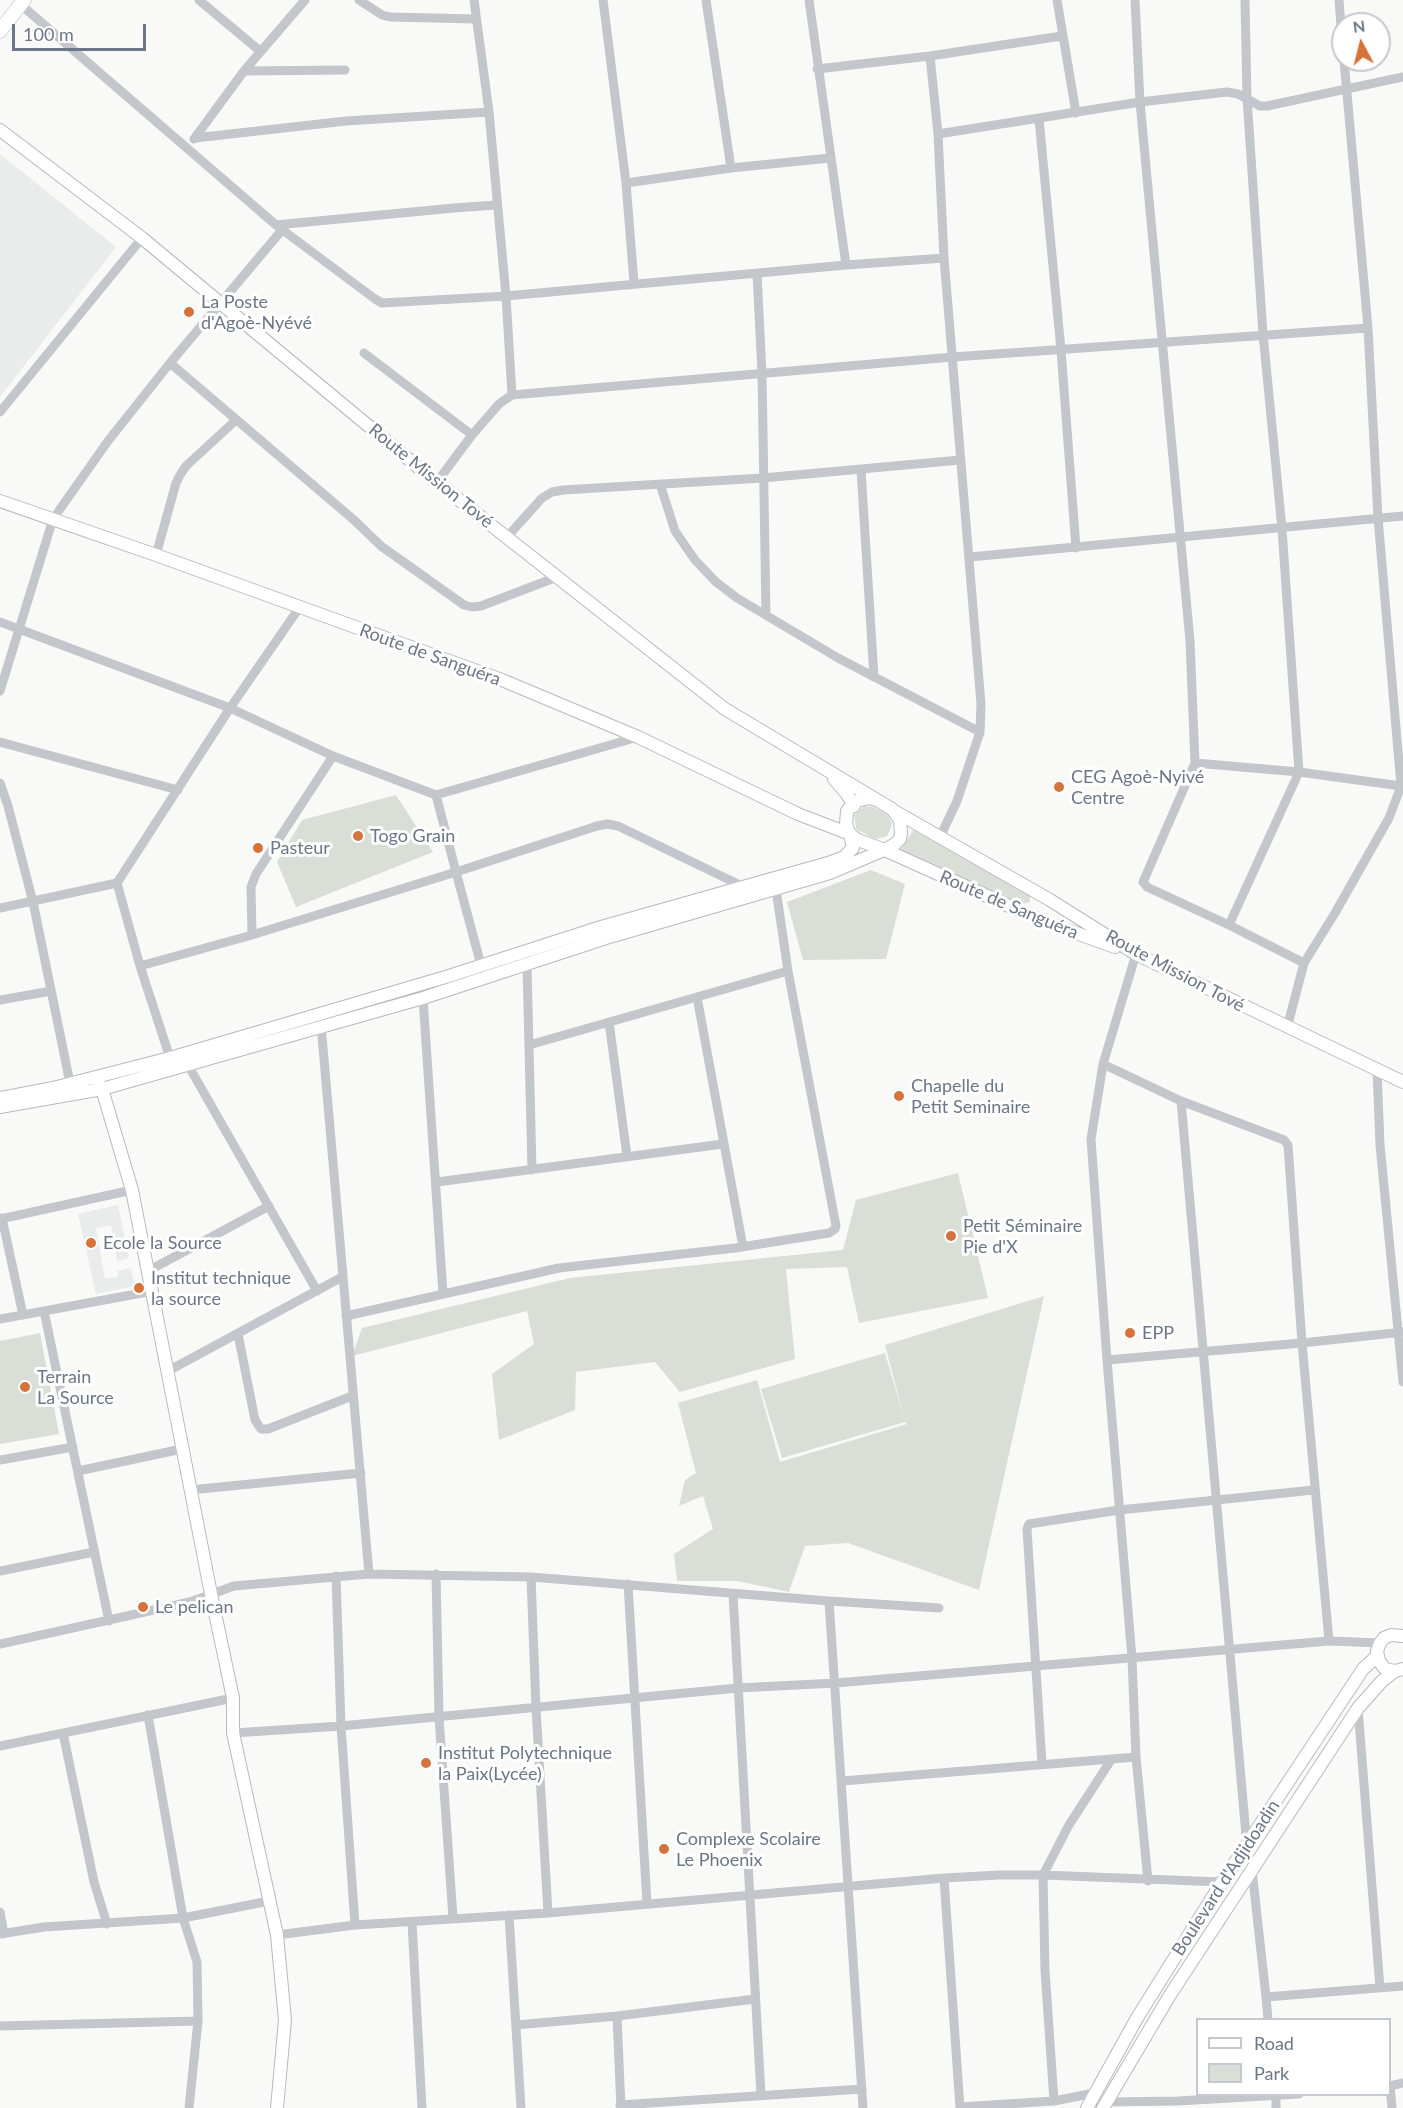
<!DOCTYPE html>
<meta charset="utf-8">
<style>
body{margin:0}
#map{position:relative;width:1403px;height:2108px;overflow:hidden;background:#f9f9f7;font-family:Lato,sans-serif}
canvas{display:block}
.legend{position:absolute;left:1196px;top:2018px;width:195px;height:78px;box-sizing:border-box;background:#fff;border:2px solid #c4c8cf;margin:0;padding:8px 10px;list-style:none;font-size:18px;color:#6b7686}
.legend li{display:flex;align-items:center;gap:12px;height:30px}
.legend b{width:30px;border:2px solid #c4c8cf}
.north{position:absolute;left:1331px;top:12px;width:60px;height:60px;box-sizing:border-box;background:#fff;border:2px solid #c4c8cf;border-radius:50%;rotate:353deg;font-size:16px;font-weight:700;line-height:24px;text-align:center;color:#6b7686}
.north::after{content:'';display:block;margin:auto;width:21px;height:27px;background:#d6733a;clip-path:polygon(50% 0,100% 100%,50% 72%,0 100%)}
.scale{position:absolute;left:12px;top:24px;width:134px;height:27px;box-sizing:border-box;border:3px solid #6b7686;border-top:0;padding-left:8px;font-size:18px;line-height:21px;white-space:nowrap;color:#6b7686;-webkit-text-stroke:4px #fff;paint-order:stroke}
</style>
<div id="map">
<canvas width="1403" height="2108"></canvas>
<ul class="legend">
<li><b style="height:8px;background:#fff"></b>Road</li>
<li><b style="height:16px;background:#d9ded7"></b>Park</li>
</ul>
<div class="north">N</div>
<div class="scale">100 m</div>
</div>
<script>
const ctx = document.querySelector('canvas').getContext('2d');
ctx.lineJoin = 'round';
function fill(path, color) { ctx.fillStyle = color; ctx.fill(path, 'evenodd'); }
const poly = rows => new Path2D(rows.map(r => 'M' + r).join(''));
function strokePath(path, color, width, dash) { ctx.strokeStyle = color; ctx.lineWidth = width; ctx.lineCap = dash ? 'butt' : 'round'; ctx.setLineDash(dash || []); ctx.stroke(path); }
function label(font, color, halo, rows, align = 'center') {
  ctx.font = font + ' Lato,sans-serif'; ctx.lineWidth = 6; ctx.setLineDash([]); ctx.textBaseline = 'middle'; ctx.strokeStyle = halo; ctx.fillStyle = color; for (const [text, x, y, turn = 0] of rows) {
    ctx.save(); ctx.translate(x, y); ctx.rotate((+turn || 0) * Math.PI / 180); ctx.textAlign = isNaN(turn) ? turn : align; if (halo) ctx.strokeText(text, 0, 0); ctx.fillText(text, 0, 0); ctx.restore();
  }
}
fill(poly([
 [0,154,116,247,0,397],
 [118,1205,129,1258,117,1261,111,1225,96,1228,105,1279,118,1277,117,1271,131,1268,135,1286,96,1294,78,1214]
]), '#eaebeb');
fill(poly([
 [396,795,433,852,296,907,277,862,302,820],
 [864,806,873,807,887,814,892,823,891,827,887,836,877,839,873,838,856,829,854,815],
 [913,830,1027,894,1030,896,1030,902,1022,904,900,851],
 [871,870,905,884,886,959,803,960,787,902],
 [958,1173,988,1298,859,1323,847,1267,786,1269,795,1359,680,1392,655,1362,576,1372,575,1410,499,1440,492,1374,534,1344,527,1311,352,1356,362,1328,570,1278,843,1250,856,1200],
 [1044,1296,979,1590,848,1543,805,1546,789,1592,737,1581,677,1581,674,1554,713,1529,703,1496,679,1506,685,1480,696,1473,678,1403,757,1380,780,1462,907,1424,905,1422,782,1458,761,1389,885,1353,905,1421,885,1345],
 [40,1333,59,1434,0,1444,0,1341]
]), '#d9ded7');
const secondary = poly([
 [0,130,142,238,430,477,725,709,892,809,900,820,901,833,900,839,895,844,885,850,858,840,850,834,846,825,847,811,856,801,869,798,876,800],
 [0,501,156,555,502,680,638,737,798,814,850,834],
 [834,779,847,794,854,806,851,806],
 [896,812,1050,900,1136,954,1403,1082],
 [885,850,1040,920,1115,947],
 [96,1078,102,1089,132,1190,211,1594,233,1698,233,1733,277,1935,285,2020,277,2108],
 [0,1098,53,1088,170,1058,449,976,601,927,828,863,844,857,853,848,850,834],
 [0,1107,102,1089,423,998,606,938,830,873,884,850],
 [1403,1636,1391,1635,1384,1638,1380,1643,1377,1651,1379,1661,1385,1669,1395,1671,1403,1669],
 [1087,2108,1137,2018,1222,1882,1363,1669,1377,1656],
 [1103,2108,1170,1995,1358,1708,1382,1681,1395,1671]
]);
const primary = poly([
 [0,31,24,0]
]);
strokePath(secondary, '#b6b9bf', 14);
strokePath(primary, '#b4b8bd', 15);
strokePath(poly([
 [199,0,260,51],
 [359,0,382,15,390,17,475,19],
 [474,0,489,112,506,296,512,395],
 [603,0,626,183,634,283],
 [706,0,731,168],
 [809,0,846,265],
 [1057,0,1076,113],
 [1135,0,1140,102,1190,641,1195,763,1299,772,1401,786],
 [1245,0,1247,98,1263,334,1282,529,1299,772,1229,925,1304,963],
 [1339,0,1343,52],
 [20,4,276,225,375,299,382,303,506,296,846,265,944,258],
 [930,56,938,134,944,258,981,704,980,732,957,801,940,837],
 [817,69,930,56,1062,36],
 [244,71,345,70],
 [1039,119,1061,350,1076,548],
 [938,134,1140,102,1227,92,1238,94,1260,106,1267,106,1403,77],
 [195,138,346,121,489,112],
 [194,139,244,71,305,0],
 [626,183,731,168,830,158],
 [276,225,454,208,496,205],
 [757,274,762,373,766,615],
 [364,353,472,435],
 [170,363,354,520,381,546,464,605,472,607,481,606,557,577],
 [0,412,142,238],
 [861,470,874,677],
 [437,482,472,435,499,404,512,395,953,357,1368,328],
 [660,484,675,531,695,560,716,582,737,598,838,658,980,732],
 [507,537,542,498,552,492,563,490,763,478,960,460],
 [156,555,176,483,180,475,186,466,236,420],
 [970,557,1403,516],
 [0,622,230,708,333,756,436,795,638,737],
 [0,691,53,519,108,441,170,363,282,230],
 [0,742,178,790],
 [1195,763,1143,882,1147,887,1229,925],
 [0,783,8,806,33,902,70,1083],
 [436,795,456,872,597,826,607,824,618,826,742,886],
 [117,883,140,966,170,1058],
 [0,908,117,883,230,708,299,608],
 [252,935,251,887,256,874,333,756],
 [1136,954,1103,1064,1091,1139,1107,1360,1132,1658,1136,1757,1148,1881],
 [527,965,532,1170],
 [140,966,252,935,456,872,481,965],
 [697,997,743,1247],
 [423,998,443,1294],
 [0,1000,51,991],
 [609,1022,627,1156],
 [321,1025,369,1574],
 [1287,1028,1304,963,1335,913,1389,818,1401,786,1378,518,1368,328,1344,60],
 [529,1045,788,971],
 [1103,1064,1181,1101,1284,1140,1288,1145,1302,1343,1329,1641],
 [188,1065,317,1291],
 [1377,1070,1380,1145,1403,1382],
 [1181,1101,1247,1846],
 [437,1182,723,1144],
 [2,1218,23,1315],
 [0,1219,132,1190],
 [148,1271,269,1206],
 [44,1311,109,1621],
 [346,1316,559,1268,735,1248,829,1233,835,1229,836,1226,788,971,776,889],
 [0,1319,153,1291],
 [238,1334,255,1420,261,1429,268,1429,352,1396],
 [1107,1360,1302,1343,1403,1332],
 [168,1371,342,1277],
 [0,1460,73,1447],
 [78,1471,182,1449],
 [190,1490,361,1473],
 [0,1571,94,1552],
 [436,1574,439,1717,453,1918],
 [336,1576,341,1726,355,1925],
 [531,1577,536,1708,548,1913],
 [628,1584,647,1903],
 [733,1594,761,2095],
 [829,1601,939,1608],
 [0,1644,190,1602,234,1586,369,1574,531,1577,829,1601,863,2108],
 [1358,1708,1380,1988],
 [148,1715,183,1918,197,1962,198,2021,189,2108],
 [63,1733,94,1882,107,1924],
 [233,1733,341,1726,738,1688,836,1683,1329,1641,1380,1643],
 [0,1746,233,1698],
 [1042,1764,1027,1529,1029,1524,1119,1510,1314,1490],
 [842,1781,1136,1757],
 [1252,1870,1266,1997,1403,1986],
 [944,1878,960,2108],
 [0,1912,4,1934],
 [509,1915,521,2108],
 [412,1922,422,2108],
 [0,1934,44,1927,183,1918,269,1901],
 [277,1935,355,1925,548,1913,944,1878,999,1875,1043,1875,1222,1882],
 [1266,1997,1268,2020],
 [617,2016,621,2108],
 [516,2025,617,2016,755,1999],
 [0,2026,198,2021],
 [1390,2086,1392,2108],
 [1390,2086,1403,2083],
 [1276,2094,1276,2108],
 [1054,2101,1045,1970,1043,1875,1069,1825,1111,1760],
 [1106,2102,1178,2101,1299,2094],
 [620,2105,862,2089],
 [960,2107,1054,2101,1094,2093]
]), '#c3c6ca', 9);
strokePath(secondary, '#fff', 12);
strokePath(primary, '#fff', 14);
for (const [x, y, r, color] of [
 [189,312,6,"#d6733a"],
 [1059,787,6,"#d6733a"],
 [358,836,6,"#d6733a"],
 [258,848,6,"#d6733a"],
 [899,1096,6,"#d6733a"],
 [951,1236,6,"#d6733a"],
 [91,1243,6,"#d6733a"],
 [139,1288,6,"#d6733a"],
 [1130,1333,6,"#d6733a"],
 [25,1387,6,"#d6733a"],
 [143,1607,6,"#d6733a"],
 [426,1763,6,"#d6733a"],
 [664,1849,6,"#d6733a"]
]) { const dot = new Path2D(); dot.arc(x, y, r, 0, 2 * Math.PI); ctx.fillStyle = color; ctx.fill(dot); strokePath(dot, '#fff', 2); }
label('18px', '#6b7686', '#fff', [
 ["La Poste",201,302],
 ["d'Agoè-Nyévé",201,323],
 ["CEG Agoè-Nyivé",1071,777],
 ["Centre",1071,798],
 ["Togo Grain",370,836],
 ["Pasteur",270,848],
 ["Chapelle du",911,1086],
 ["Petit Seminaire",911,1107],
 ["Petit Séminaire",963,1226],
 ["Pie d'X",963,1247],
 ["Ecole la Source",103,1243],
 ["Institut technique",151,1278],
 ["la source",151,1299],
 ["EPP",1142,1333],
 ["Terrain",37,1377],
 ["La Source",37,1398],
 ["Le pelican",155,1607],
 ["Institut Polytechnique",438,1753],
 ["la Paix(Lycée)",438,1774],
 ["Complexe Scolaire",676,1839],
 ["Le Phoenix",676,1860]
], 'left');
label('18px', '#6b7686', '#fff', [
 ["Route Mission Tové",431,476,39],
 ["Route de Sanguéra",430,655,20],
 ["Route de Sanguéra",1009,905,23],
 ["Route Mission Tové",1175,971,28],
 ["Boulevard d'Adjidoadin",1226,1878,-57]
]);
</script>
